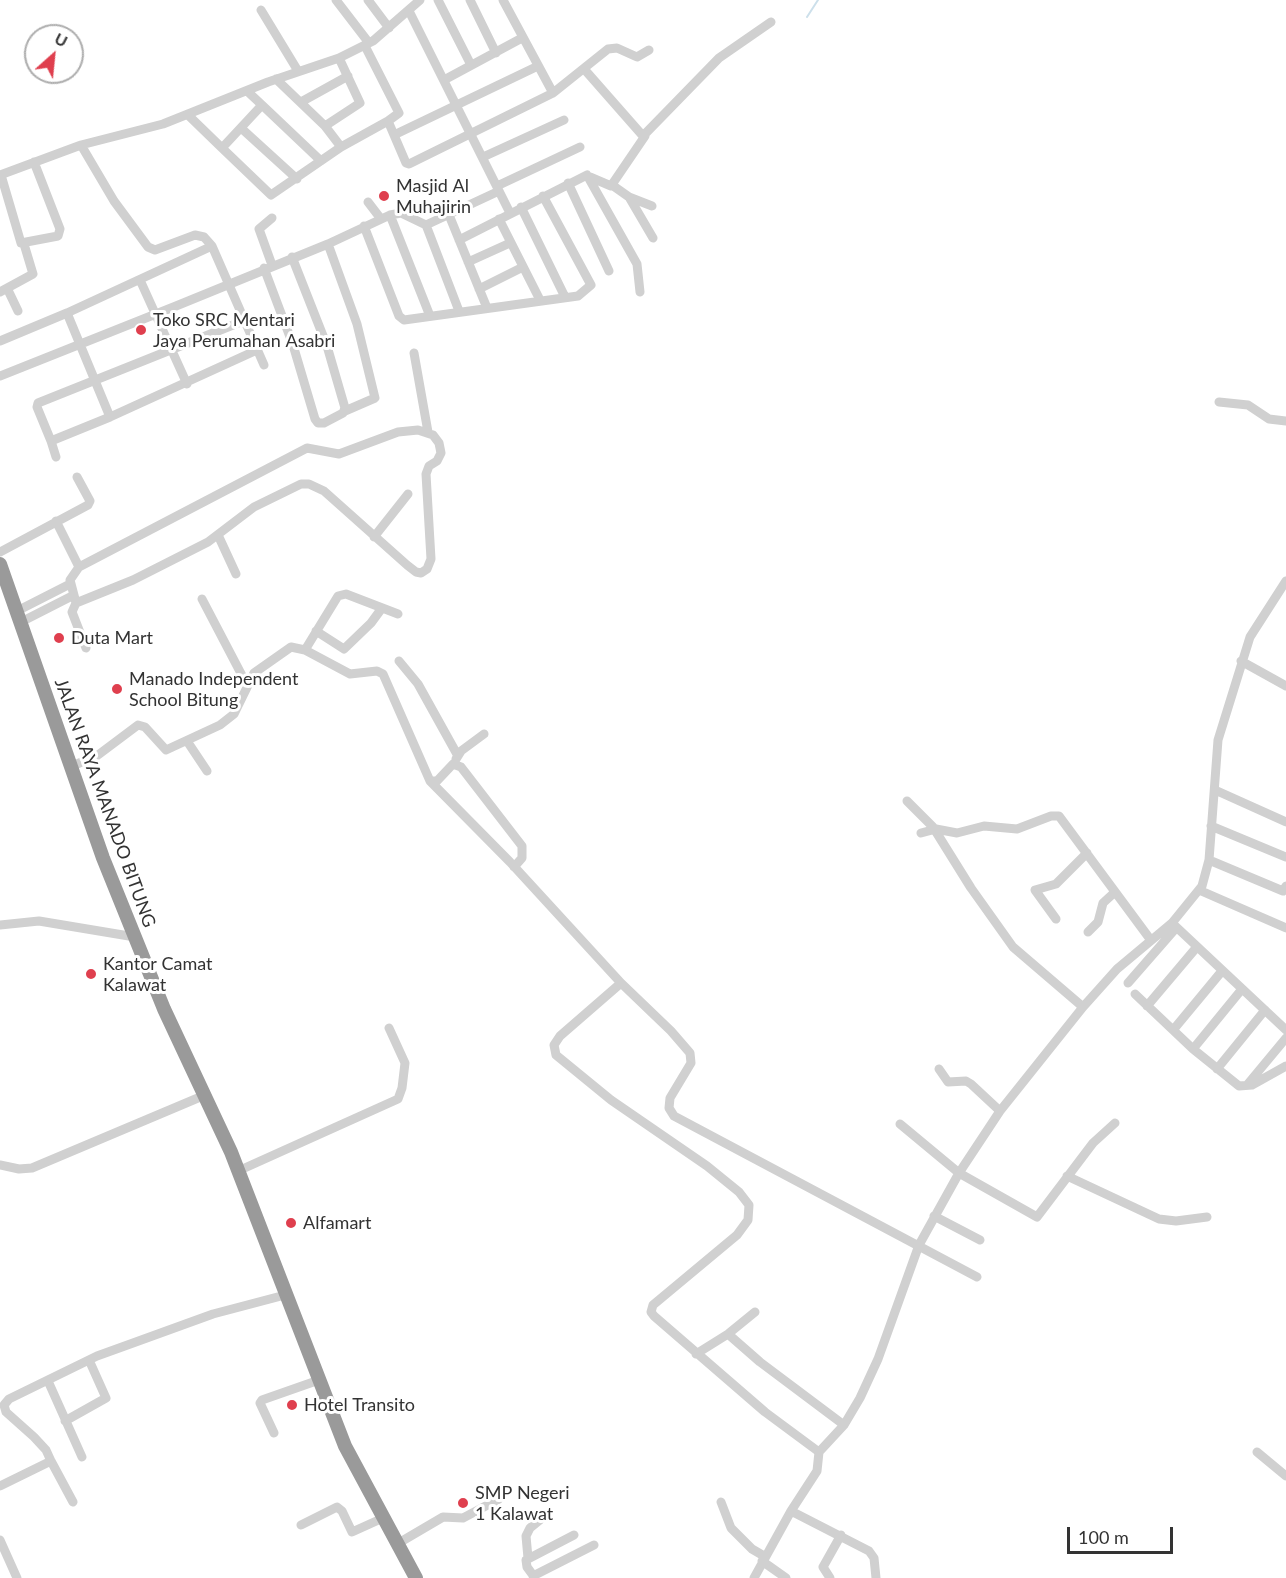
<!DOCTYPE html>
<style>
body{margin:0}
#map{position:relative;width:1286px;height:1578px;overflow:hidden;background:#fff;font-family:Lato,sans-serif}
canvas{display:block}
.north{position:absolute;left:24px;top:24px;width:60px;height:60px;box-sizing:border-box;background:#fff;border:2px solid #adadad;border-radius:50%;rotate:27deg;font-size:16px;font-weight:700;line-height:24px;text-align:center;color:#333}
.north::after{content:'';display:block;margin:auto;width:21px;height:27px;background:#df3f4e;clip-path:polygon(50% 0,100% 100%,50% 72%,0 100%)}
.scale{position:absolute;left:1067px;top:1527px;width:106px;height:27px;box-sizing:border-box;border:3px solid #333;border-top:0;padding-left:8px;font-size:18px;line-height:21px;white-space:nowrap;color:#333;-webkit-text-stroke:4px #fff;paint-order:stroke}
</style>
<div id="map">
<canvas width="1286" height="1578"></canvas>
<div class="north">U</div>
<div class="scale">100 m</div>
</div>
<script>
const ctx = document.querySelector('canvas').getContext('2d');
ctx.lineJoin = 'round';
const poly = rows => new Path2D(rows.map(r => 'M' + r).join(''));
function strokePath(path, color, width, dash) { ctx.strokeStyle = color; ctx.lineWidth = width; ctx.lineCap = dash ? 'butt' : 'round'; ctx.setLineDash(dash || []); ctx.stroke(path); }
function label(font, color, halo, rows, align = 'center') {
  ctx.font = font + ' Lato,sans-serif'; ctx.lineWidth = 6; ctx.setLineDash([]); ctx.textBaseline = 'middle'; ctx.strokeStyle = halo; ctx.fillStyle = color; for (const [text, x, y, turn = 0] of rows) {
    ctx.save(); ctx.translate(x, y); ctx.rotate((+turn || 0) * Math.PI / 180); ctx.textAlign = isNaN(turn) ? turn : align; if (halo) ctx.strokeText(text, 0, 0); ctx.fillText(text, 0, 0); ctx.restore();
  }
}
strokePath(poly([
 [807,17,818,0]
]), '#cde0eb', 2);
strokePath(poly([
 [336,0,369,43],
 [368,0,389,28],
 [438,0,471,65],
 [470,0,496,53],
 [503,0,553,93],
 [261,10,298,71],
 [365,46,399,113,388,121],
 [538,66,394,135,406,163,409,164,553,93,608,49,617,48,637,57,649,50],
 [585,70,643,136,719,58,771,22],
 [276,79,325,126,341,147],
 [444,80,522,38],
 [247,91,262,105,222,148,271,195,341,147,388,121,394,135],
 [301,102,348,76],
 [262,105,321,161],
 [188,115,222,148],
 [325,126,360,103,339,58],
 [241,128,297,179],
 [81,145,114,201,148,247,155,250,195,235,204,237,212,246],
 [483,157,564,120],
 [0,175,81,145,163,124,268,82,339,58,373,41,420,0],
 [1,175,21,243,58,236,60,229,34,162],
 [590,177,611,186,645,136],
 [568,183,609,271],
 [612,185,629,197,652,206],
 [497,186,580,147],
 [499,191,510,213],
 [629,197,653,238],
 [368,202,381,219],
 [521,207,565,297],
 [390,215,430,316],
 [449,215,487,308],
 [499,219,540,300],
 [426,225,459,311],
 [364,226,399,316,404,320,578,296,591,285,543,196],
 [459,240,587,175,637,264,640,292],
 [328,244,357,324,375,398,345,411],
 [468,262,510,243],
 [272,265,259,229,272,218],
 [264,268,293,345,315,419,318,423,324,423,343,413,345,408,327,346,292,257],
 [140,280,187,384],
 [7,288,18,311],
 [479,289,523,267],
 [0,292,33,274,24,244],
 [67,313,110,417,257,350],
 [0,341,67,313,212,246,264,365],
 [414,353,428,432],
 [0,376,176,306,328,244,390,215,401,213,426,225,499,191,409,11],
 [1219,402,1248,405,1269,419,1286,421],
 [51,441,37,407,38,403,243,321],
 [56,457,51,441,110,417],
 [56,521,79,567],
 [218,535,236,574],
 [374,537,408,494],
 [0,552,88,505,90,501,77,477],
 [202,599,247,685],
 [76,603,70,580,79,567,307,448,339,454,398,432,418,430,433,435,439,443,441,453,437,461,429,466,426,474,431,559,427,569,421,573,416,572,407,565,324,491,309,484,301,484,254,507,208,542,133,580,76,603,72,612,86,648],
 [17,611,70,584],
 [21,622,74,595],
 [316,631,344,649,371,623,382,608],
 [305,650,338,596,346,594,398,614],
 [399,661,418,684,458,756],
 [1241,661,1286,686],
 [187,741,207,771],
 [456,759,461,751,484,734],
 [70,767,98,755,138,725,145,727,166,750,220,725,234,714,254,673,291,647,305,650,350,674,377,671,383,674,430,781,510,862,621,983,560,1036,554,1045,556,1055,611,1100,707,1166,739,1192,749,1205,748,1220,737,1235,653,1305,651,1312,654,1316,765,1412,819,1452],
 [430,781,437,781,453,764,461,767,522,846,522,858,514,867],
 [1215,790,1286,822],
 [907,801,933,827,971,888,1013,947,1083,1007],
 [1211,826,1286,857],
 [921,833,936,829,957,833,984,826,1017,829,1051,816,1059,816,1150,939],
 [1209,860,1283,891,1286,886],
 [1199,890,1286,928],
 [1056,919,1035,890,1056,884,1087,853],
 [1172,923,1286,1030],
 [0,925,39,921,135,937],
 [1088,932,1098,922,1103,903,1115,892],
 [621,983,671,1031,690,1053,691,1063,670,1098,669,1108,674,1116,977,1277],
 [1128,983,1176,928],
 [1135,994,1193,1049,1239,1086,1252,1085,1286,1066],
 [1147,1006,1196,948],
 [1173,1030,1222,971],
 [1193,1049,1242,989],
 [939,1069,948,1082,966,1081,971,1084,1000,1111],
 [1217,1069,1265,1010],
 [1247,1085,1286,1038],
 [900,1124,959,1173,1037,1217,1093,1143,1115,1123],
 [0,1165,19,1169,32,1168,205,1095],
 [238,1171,398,1099,402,1088,405,1063,389,1028],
 [1067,1176,1159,1219,1176,1221,1207,1217],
 [934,1216,980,1240],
 [728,1334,760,1362,844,1425],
 [696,1354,728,1334,755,1312],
 [48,1381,82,1457],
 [65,1421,106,1398,89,1360],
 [274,1433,260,1403,262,1400,319,1380],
 [1257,1452,1286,1476],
 [51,1461,73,1502],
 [0,1486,51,1461,46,1450,34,1437,6,1412,4,1405,9,1399,97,1356,133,1343,213,1314,285,1295],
 [721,1502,731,1528,752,1549,764,1556],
 [791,1511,869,1551,874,1558,876,1578],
 [301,1525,337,1507,342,1511,352,1532,383,1518],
 [0,1540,17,1578],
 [397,1544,443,1517,463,1518,499,1499],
 [528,1558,526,1536,530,1528,541,1519],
 [762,1561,786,1578],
 [533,1576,594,1545],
 [535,1578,527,1567,526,1560,574,1535],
 [754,1578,791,1511,817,1471,819,1452,844,1425,860,1398,878,1359,919,1245,959,1173,1000,1111,1083,1007,1117,969,1172,923,1202,886,1209,860,1218,740,1250,637,1286,581],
 [830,1578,823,1567,841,1535]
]), '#d0d0d0', 9);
strokePath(poly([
 [0,564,103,858,164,1009,231,1152,345,1446,416,1578]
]), '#9a9a9a', 14);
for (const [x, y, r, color] of [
 [384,196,6,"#df3f4e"],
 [141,330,6,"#df3f4e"],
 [59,638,6,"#df3f4e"],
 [117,689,6,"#df3f4e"],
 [91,974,6,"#df3f4e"],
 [291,1223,6,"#df3f4e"],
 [292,1405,6,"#df3f4e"],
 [463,1503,6,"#df3f4e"]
]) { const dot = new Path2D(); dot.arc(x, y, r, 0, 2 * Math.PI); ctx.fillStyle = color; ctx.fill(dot); strokePath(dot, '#fff', 2); }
label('18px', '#333', '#fff', [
 ["Masjid Al",396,186],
 ["Muhajirin",396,207],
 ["Toko SRC Mentari",153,320],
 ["Jaya Perumahan Asabri",153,341],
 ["Duta Mart",71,638],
 ["Manado Independent",129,679],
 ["School Bitung",129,700],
 ["Kantor Camat",103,964],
 ["Kalawat",103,985],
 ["Alfamart",303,1223],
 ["Hotel Transito",304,1405],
 ["SMP Negeri",475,1493],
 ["1 Kalawat",475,1514]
], 'left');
label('18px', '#333', '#fff', [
 ["JALAN RAYA MANADO BITUNG",105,803,70]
]);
</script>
